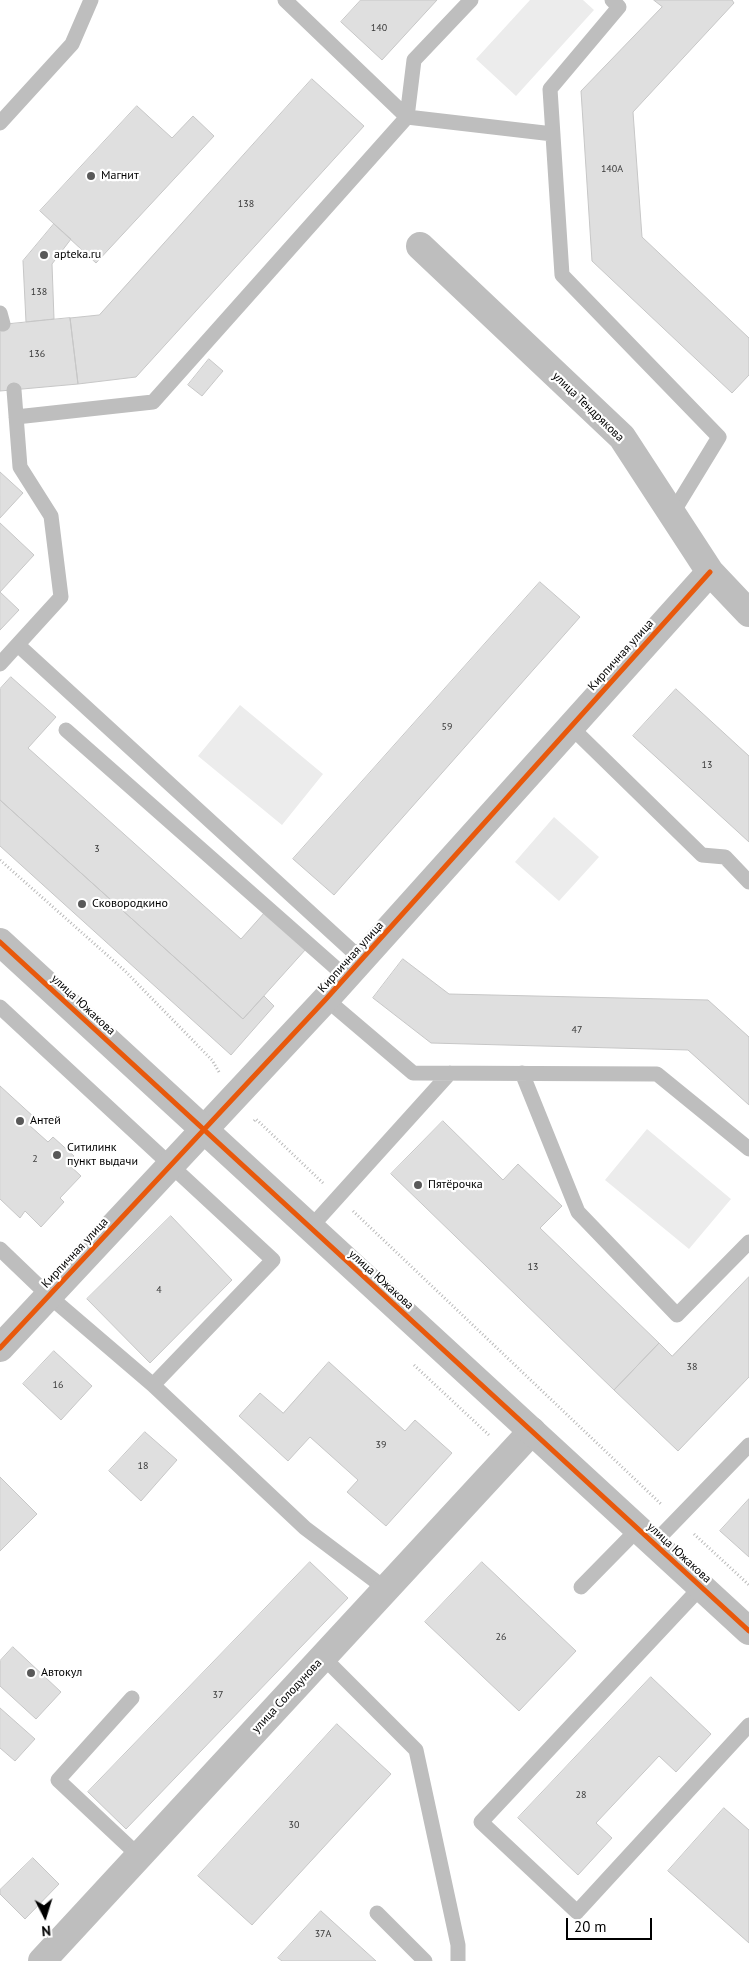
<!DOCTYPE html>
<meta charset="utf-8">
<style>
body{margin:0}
#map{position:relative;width:749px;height:1961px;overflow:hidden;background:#fff;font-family:"PT Sans",sans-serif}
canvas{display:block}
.north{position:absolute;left:20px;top:1891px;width:50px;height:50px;-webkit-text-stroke:4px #fff;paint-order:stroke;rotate:175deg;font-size:14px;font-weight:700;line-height:20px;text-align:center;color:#000}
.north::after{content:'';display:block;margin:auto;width:18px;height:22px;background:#000;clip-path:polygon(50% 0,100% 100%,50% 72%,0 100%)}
.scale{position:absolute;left:566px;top:1918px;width:86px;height:22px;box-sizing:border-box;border:2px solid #000;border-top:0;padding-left:6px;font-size:15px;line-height:18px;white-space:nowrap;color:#000;-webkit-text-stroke:4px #fff;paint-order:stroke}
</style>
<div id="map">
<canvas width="749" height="1961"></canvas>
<div class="north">N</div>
<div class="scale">20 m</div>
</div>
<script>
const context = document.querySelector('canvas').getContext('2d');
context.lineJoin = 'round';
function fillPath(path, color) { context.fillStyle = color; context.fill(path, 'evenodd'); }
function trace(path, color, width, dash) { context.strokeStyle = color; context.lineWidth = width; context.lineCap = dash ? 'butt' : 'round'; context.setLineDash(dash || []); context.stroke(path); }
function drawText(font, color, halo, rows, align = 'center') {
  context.font = font + ' "PT Sans",sans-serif'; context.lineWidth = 4.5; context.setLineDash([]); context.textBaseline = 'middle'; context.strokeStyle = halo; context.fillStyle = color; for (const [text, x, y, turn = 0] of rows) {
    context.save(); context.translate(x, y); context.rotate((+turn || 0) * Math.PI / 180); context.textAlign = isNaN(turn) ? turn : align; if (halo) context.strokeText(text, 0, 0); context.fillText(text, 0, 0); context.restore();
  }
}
const green = new Path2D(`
 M530 0H583L594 10 516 96 476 59Z
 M240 705 323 774 282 825 198 756Z
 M554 817 599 857 559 901 515 862Z
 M647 1129 731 1199 689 1249 605 1180Z`);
const building = new Path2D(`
 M361 0H437L382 60 341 22Z
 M654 0H732L734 3 633 112 642 237 749 338V375L732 393 592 261 581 91 662 7Z
 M312 79 364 126 136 377 78 384 70 318 99 315Z
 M137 106 172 138 193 116 214 136 96 263 40 211Z
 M54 224 71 239 52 264 54 319 26 322 23 261Z
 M70 318 78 384 0 391V325Z
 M209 359 223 371 202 396 188 385Z
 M0 472 23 493 0 518Z
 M0 523 34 555 0 592 19 610 0 630Z
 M540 582 580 617 334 895 293 859Z
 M11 677 56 717 28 748 241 939 265 912 306 949 243 1019 0 800V689Z
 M676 689 749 756V842L633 736Z
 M0 800 243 1019 264 996 274 1006 231 1055 0 846Z
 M403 959 449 994 708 1000 749 1037V1105L688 1050 431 1043 373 998Z
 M0 1086 35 1118 29 1125 48 1142 53 1137 74 1156 67 1163 81 1176 60 1198 64 1202 41 1227 25 1211 20 1218 0 1199Z
 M443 1121 503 1180 518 1164 562 1206 540 1228 659 1343 614 1390 391 1174Z
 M171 1216 232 1280 150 1363 87 1299Z
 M749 1277V1377L678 1451 614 1390 659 1343 672 1356Z
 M54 1351 92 1386 61 1420 23 1384Z
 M329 1362 405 1431 415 1420 452 1453 386 1526 347 1492 358 1480 310 1437 288 1461 239 1416 260 1393 283 1413Z
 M145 1432 177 1460 141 1501 109 1471Z
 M0 1477 37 1514 0 1551Z
 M749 1499V1557L720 1531Z
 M310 1562 348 1598 126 1829 88 1792Z
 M482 1562 576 1651 519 1711 425 1622Z
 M13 1647 61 1692 36 1719 0 1686V1661Z
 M651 1677 711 1734 676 1772 659 1756 596 1823 612 1838 578 1875 518 1818Z
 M0 1708 35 1739 15 1761 0 1748Z
 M337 1724 391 1774 252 1925 198 1876Z
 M724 1808 749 1830V1943L668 1871Z
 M33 1858 59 1884 25 1919 0 1894V1890Z
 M321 1911 376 1961H282L278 1958Z`);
const path = new Path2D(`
 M0 860 124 970 212 1060 219 1072
 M254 1121 256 1119 323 1183
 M353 1211 662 1505
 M414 1365 490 1436
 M694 1534 749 1585`);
const service = new Path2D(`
 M285 0 407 117 553 134
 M612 0 619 7 550 89 562 275 719 437 672 514
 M0 123 72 44 91 0
 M0 313 3 324
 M16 417 153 402 407 117 414 60 471 0
 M18 645 362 960
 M0 664 61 597 51 516 20 467 14 390
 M571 727 702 855 725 857 749 882
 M66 730 346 977
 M326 999 413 1073 657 1074 749 1149
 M0 1007 273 1260 153 1385
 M522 1073 578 1212 677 1315 749 1242
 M310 1228 450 1073
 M0 1249 49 1296 153 1385 305 1528 386 1589
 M654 1543 749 1445
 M581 1587 638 1529
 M701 1587 481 1822 577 1912 749 1725
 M323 1657 416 1750 458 1945V1961
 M132 1698 58 1780 139 1856
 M377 1913 425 1961`);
const minor = new Path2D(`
 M420 246 622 437 710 572 749 613
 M0 1348 326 999 710 572
 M42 1961 532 1431`);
const tertiary = new Path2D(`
 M0 942 749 1631`);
const cycleway = new Path2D(`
 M0 942 749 1631
 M0 1348 326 999 710 572`);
const markers = [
 [91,176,5,"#595959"],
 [44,255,5,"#595959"],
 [82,904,5,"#595959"],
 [20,1121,5,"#595959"],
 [57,1155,5,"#595959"],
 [418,1185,5,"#595959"],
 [31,1673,5,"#595959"]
];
const numberNames = [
 ["140",379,28],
 ["140А",612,169],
 ["138",246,204],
 ["138",39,292],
 ["136",37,354],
 ["59",447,727],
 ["13",707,765],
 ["3",97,849],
 ["47",577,1030],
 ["2",35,1159],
 ["13",533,1267],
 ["4",159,1290],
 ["38",692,1367],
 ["16",58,1385],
 ["39",381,1445],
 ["18",143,1466],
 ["26",501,1637],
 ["37",218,1695],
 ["28",581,1795],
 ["30",294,1825],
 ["37А",323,1934]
];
const poiNames = [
 ["Магнит",101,176],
 ["apteka.ru",54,255],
 ["Сковородкино",92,904],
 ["Антей",30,1121],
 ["Ситилинк",67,1148],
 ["пункт выдачи",67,1162],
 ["Пятёрочка",428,1185],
 ["Автокул",41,1673]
];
const streetNames = [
 ["улица Тендрякова",588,407,44],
 ["Кирпичная улица",621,655,-48],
 ["Кирпичная улица",351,957,-48],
 ["улица Южакова",83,1005,43],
 ["Кирпичная улица",75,1253,-47],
 ["улица Южакова",381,1280,42],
 ["улица Южакова",679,1553,43],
 ["улица Солодунова",287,1696,-47]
];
fillPath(green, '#ececec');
fillPath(building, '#dfdfdf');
trace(building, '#c7c7c7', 1);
trace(path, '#b9b9b9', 3, [1, 2.5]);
trace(service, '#bebebe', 15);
trace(minor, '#bebebe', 28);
trace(tertiary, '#bebebe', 28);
trace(cycleway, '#e8590c', 5);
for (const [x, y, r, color] of markers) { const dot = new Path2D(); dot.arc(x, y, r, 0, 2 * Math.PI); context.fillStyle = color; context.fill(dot); trace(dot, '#fff', 2); }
drawText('10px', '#383838', null, numberNames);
drawText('12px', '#000', '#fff', poiNames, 'left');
drawText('12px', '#000', '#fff', streetNames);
</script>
